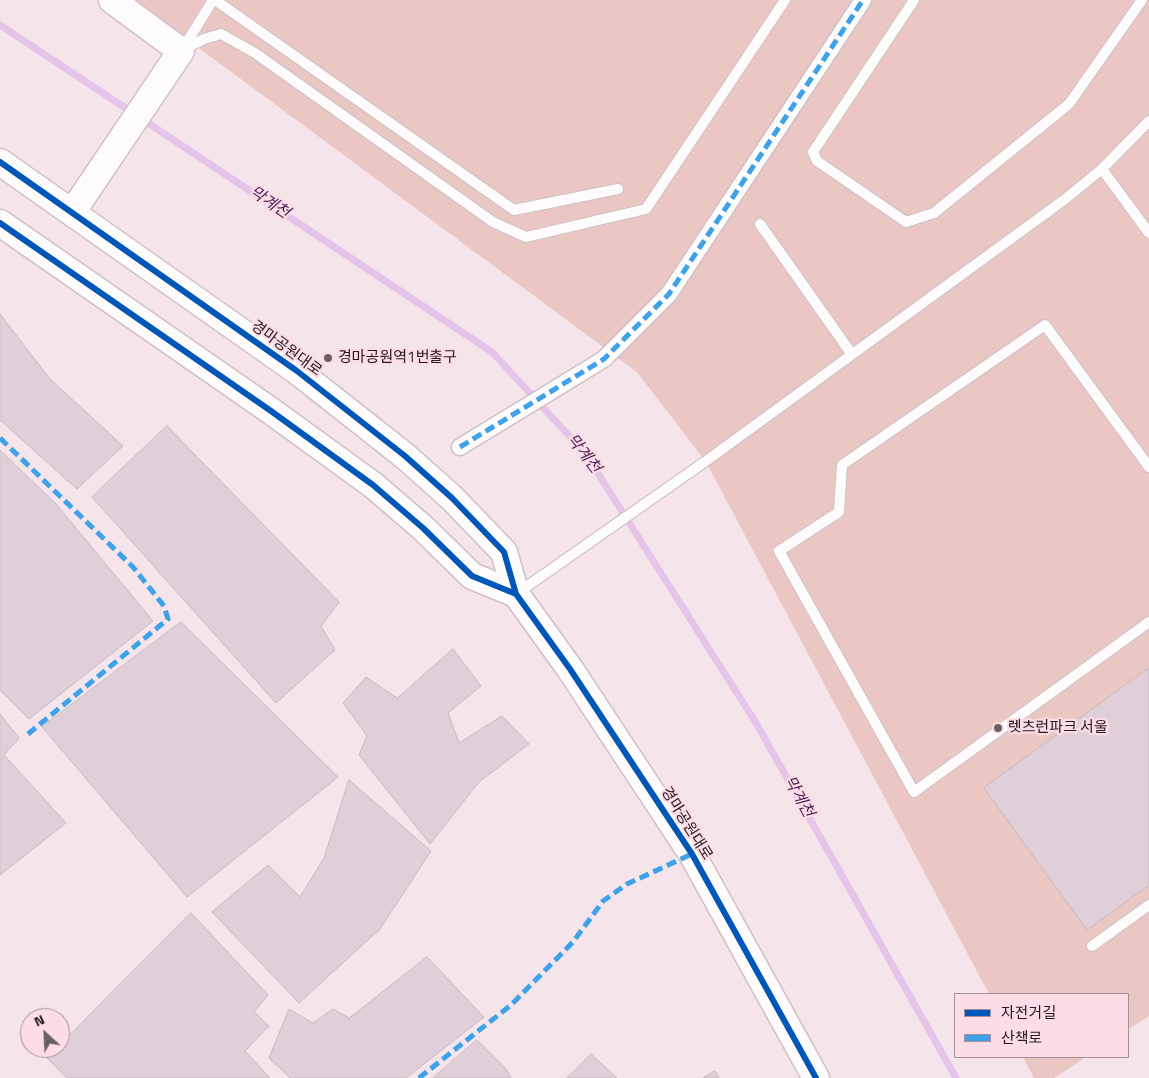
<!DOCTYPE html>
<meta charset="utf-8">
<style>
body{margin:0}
#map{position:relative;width:1149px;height:1078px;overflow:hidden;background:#f5e4e9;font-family:"Titillium Web","Noto Sans KR",sans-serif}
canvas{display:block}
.legend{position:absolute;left:954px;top:993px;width:175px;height:65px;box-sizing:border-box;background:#fcdde6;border:1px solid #a68f96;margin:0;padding:6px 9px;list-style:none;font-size:15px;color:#24191d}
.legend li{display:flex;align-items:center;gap:10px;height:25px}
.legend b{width:25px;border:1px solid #a68f96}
.north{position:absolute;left:20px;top:1008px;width:50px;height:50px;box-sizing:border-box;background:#fcdde6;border:1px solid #a68f96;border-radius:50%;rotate:335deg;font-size:14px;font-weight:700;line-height:20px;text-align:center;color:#24191d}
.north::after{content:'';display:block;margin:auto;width:18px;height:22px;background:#6d6064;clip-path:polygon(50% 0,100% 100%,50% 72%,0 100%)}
</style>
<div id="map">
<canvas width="1149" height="1078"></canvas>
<ul class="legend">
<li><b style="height:6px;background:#0057b8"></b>자전거길</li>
<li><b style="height:6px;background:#3ea2ea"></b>산책로</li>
</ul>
<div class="north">N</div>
</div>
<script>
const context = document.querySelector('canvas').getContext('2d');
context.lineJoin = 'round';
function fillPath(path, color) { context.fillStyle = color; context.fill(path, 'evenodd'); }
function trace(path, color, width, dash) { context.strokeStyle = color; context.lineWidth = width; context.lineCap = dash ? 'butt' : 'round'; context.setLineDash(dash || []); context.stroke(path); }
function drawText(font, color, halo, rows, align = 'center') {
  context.font = font + ' "Titillium Web","Noto Sans KR",sans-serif'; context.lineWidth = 4.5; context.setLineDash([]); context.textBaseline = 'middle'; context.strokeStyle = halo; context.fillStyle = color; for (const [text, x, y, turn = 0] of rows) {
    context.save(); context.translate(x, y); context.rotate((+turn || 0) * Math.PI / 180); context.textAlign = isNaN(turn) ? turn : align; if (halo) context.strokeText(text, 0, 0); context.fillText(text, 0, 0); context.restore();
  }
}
const green = new Path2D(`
 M134 0H1149V1016L1128 1030V994H989L706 462 637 372Z
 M1023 1057H1086L1054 1078H1034Z`);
const stream = new Path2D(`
 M0 25 133 113
 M142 119 492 352 585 453 756 723 956 1078`);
const building = new Path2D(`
 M0 314 50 379 123 446 77 489 0 420Z
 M167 426 339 602 321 626 335 650 276 703 92 497Z
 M0 450 56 504 153 621 29 719 0 690Z
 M181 622 338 777 187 897 42 727Z
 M453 649 481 686 448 713 459 743 502 716 529 744 479 782 430 844 359 755 367 736 343 703 366 677 397 698Z
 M1149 668V885L1087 930 984 788Z
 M0 714 19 738 4 755 66 823 0 875Z
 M349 780 431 851 380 929 299 1003 212 912 268 865 300 897 324 858Z
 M191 913 268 995 254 1012 269 1026 245 1051 270 1078H67L47 1058 60 1048V1045Z
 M427 957 484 1017 406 1078H290L269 1058 289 1009 313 1023 333 1009 349 1018Z
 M477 1040 507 1070 511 1078H433Z
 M591 1054 617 1078H567Z
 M715 1071 719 1078H703Z`);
const service = new Path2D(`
 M215 0 514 210 618 189
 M914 0 813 152 817 161 906 222 934 213 1069 104 1142 0
 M182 50 204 39 221 34 255 53 493 222 526 237 646 209 785 0
 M182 50 213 0
 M1102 169 1149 233
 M760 224 851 353
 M1149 467 1045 325 842 465 839 512 779 551 914 792 1149 622
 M516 594 706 461 1064 200 1102 169 1149 121
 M1092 946 1149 905`);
const pedestrian = new Path2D(`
 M460 447 604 359 669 294 863 0`);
const tertiary = new Path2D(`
 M0 162 297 371 405 456 452 498 504 552 516 594 472 576 423 528 373 485 271 411 0 223
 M73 211 181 51 112 0
 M516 594 570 669 692 854 816 1078`);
const quiet = new Path2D(`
 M0 438 133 567 164 606 168 619 28 734
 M460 447 604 359 669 294 863 0
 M419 1078 511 1005 573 942 603 901 627 884 692 854`);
const cycleway = new Path2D(`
 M0 162 297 371 405 456 452 498 504 552 516 594 472 576 423 528 373 485 271 411 0 223
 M516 594 570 669 692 854 816 1078`);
const markers = [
 [328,358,5,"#6d6064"],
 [998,728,5,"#6d6064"]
];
const streetNames = [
 ["경마공원대로",286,349,36],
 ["경마공원대로",686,824,58]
];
const poiNames = [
 ["경마공원역1번출구",338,358],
 ["렛츠런파크 서울",1008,728]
];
const waterNames = [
 ["막계천",269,203,34],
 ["막계천",583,454,52],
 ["막계천",798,797,61]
];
fillPath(green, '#eac7c2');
trace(stream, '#e4c4e8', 7);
fillPath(building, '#e0ced8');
trace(building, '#c6babf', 1);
trace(service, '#cec0c4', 12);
trace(pedestrian, '#cec0c4', 19);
trace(tertiary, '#cec0c4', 29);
trace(service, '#fefbfc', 10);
trace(pedestrian, '#fefbfc', 16);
trace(tertiary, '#fefbfc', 26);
trace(quiet, '#3ea2ea', 5, [10, 5]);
trace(cycleway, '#0057b8', 6);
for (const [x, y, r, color] of markers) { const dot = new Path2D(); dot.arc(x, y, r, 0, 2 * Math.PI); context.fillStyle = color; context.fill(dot); trace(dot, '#fcdde6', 2); }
drawText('15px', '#24191d', '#fcdde6', streetNames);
drawText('15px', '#24191d', '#fcdde6', poiNames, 'left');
drawText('italic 16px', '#4e205a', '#fcdde6', waterNames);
</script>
